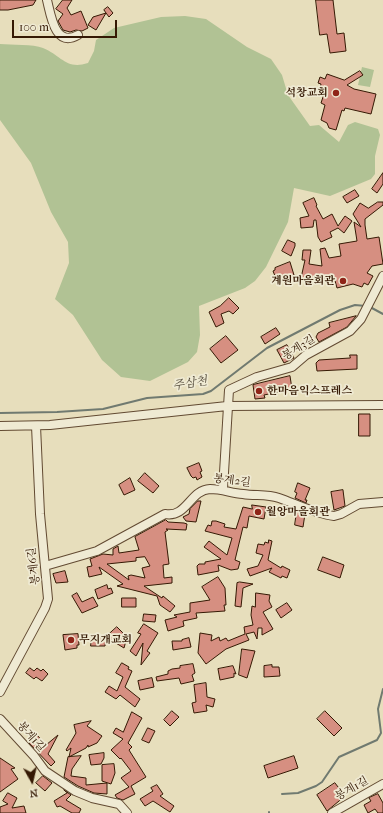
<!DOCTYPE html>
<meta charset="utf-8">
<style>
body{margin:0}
#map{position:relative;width:383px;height:813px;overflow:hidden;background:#e7debc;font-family:"IM FELL French Canon",serif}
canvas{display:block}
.north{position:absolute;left:12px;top:761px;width:40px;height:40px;-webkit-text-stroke:3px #efead3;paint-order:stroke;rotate:172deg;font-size:11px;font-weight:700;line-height:16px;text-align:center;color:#351904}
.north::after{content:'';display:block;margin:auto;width:14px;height:18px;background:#351904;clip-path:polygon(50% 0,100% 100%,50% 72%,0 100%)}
.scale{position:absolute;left:12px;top:20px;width:105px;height:18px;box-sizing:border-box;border:2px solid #351904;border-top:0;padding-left:5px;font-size:12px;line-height:14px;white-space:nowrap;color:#351904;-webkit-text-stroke:3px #efead3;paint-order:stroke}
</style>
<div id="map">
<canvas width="383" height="813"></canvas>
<div class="north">N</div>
<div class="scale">100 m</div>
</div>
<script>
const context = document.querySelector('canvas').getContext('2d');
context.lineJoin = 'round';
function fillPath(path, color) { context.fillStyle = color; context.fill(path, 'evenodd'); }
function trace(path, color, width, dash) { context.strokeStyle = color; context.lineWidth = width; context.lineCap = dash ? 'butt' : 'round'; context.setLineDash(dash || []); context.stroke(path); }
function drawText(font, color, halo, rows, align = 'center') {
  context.font = font + ' "IM FELL French Canon","Noto Serif KR",serif'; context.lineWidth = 3.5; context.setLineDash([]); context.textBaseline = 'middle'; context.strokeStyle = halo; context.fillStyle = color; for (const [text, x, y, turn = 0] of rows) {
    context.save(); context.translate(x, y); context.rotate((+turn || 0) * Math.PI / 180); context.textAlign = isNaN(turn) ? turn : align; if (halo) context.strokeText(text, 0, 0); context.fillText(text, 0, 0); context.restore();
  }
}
const green = new Path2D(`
 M185 16 206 19 247 47 271 59 282 75 288 95 310 126 319 125 339 142 348 125 355 122 378 129 380 135 375 156V174L371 179 330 196 294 188 288 222 266 267 255 281 245 288 199 306 200 335 197 352 188 362 150 381 121 377 102 360 73 315 55 299 69 263 68 242 51 212 31 163 0 120V44C12 45 33 44 43 48 62 56 66 70 88 63L94 51 96 40 114 28 161 17Z
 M362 67 374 70 370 87 358 85Z`);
const stream = new Path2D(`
 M370 307 383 314
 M0 413 57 412 103 409 147 398 203 394 211 391 267 348 340 310 355 305 366 306
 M282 794 298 793 316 786 322 782 339 757 377 740 381 733 378 709 383 689
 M269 813V812`);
const building = new Path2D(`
 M0 0H36L33 5 8 10H0Z
 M63 0H72L67 8 71 15 81 11 88 28 82 31 76 30 70 32 63 30 58 21 63 14 56 9Z
 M316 0H333L337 34 344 33 346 51 330 53 327 34 320 35Z
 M108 7 113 13 109 17 106 13 96 30 88 25 93 17 106 13 104 10Z
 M360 71 363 75 347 85 354 89 376 94 371 114 345 108 344 111 342 110 336 130 329 128 327 123 321 120 325 105 321 103 324 94 319 92 321 84 318 83 320 77 325 79 327 74 344 80Z
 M383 173V184L377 193 372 189Z
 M355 190 359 196 347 203 343 197Z
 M314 198 317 205 316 206 323 219 332 214 338 226 345 216 352 221 344 233 338 228 330 232 332 237 321 242 318 237 316 220H314L313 227 301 228 300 218 309 216 303 203Z
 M378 202H383V205L365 219V225L367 239 379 237 383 264 372 266 367 273 373 276 368 285 364 283 362 287 353 284 337 288 334 277 312 280 301 278 305 260H302L303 250H311L309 264 322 266 320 249 325 248 329 258 341 256 339 244 357 241 354 222 361 227 353 214 360 203 368 208Z
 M288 240 295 243V246L291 256 282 251Z
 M290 262 294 275 277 281 273 271 275 270V268Z
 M229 298 239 308 233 314 229 311 221 314 224 323 216 327 209 312 220 306Z
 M356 316 347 327 319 342 316 337 318 333 330 327 329 323Z
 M276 328 280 334 265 344 261 337Z
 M226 336 238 350 221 363 210 349Z
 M287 345 294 358 284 363 277 350Z
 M350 355H357V369L317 371 316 363 319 360 350 358Z
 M290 376 292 389 264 395 265 398 255 399 253 385Z
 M359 414H370V436H359Z
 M199 463 202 471 200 472 202 477 197 480 196 477 193 478 191 476 187 468Z
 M145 473 159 486 153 493 138 481Z
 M130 478 135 490 124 495 119 485Z
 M298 483 310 488 305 500H307L306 503 295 498 297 493 295 492Z
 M343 490 345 506 334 510 331 492Z
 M198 501H201L196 522 186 521 183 517 189 514 190 509Z
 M252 505 266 507 264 519 249 516 247 528 243 527 235 560 240 562 238 569 231 570 218 565 219 571 198 575 197 566 199 564H205V562L221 559 204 547 209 541 227 555 232 538 205 531 208 525 211 526 212 521H216L225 524 224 527 236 529 243 507 252 509Z
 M297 511 305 514 303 527 295 525Z
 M166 520 168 522 184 523 187 524 186 530 166 529 168 530 165 532 169 564 163 565 164 578 172 577V583L144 586 162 598 163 596 175 606 170 612 160 605 157 596 117 586 123 584 99 567 102 574 89 577 87 567 92 566 90 559 103 554 113 555V549L118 546 119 553 139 550 135 537ZM145 557 150 566 142 568 145 578 131 575 128 576 129 580 107 564 136 561V558Z
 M269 540 272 541 268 560 281 568 282 566 290 570 287 578 282 576 281 578 269 572 272 568 250 576 247 569 258 566 263 555 256 553 258 544 264 545 265 542 268 543Z
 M323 557 344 565 340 578 318 570Z
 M65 571 68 582 56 583 53 574Z
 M218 577 225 588 226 605H224L225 611 196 613 197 618 183 621 184 626 168 631 165 620 177 617 174 615 190 612V603L210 600 202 587Z
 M240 582 253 584 243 588 241 607 235 606 237 583Z
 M107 585 108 589 111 588 113 593 98 599 95 590Z
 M77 593 82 602 93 597 98 606 82 613 72 596Z
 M256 593 270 595 269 601 272 607 263 612 273 629 262 635V628H258L257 639 254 632 246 634 249 640 226 649 206 664 198 653 200 633 212 635 211 641 219 637 220 641 226 638 228 641 245 634 244 627 253 625 251 615 252 606 255 607Z
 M122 598H136V607H122Z
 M287 603 292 610 281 618 276 610Z
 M144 614 156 615 155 622 143 621Z
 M144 624 158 633 147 651 150 653 141 665 143 643 136 656 130 651 141 634 138 633Z
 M117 627 127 637 124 648 106 637Z
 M78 634 79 645H77V648L65 650 63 635Z
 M92 636 106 638 105 646H91Z
 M189 638 191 647 173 650 172 641H182V640Z
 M242 649 255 651 247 678 239 675Z
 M122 663 129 667 128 669 132 671 125 687 140 699 135 707 120 695 116 699 105 692 109 686 117 691 123 677 116 673Z
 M193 664 195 673 192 675 194 681 181 684 179 678 157 681 156 677 168 674V671L172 669 180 668V666Z
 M272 665V667H279L280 676 264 677V666Z
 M233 666 236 674 234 673V677L220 680 218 669Z
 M30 668 34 671 37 668 41 671 43 669 48 674 42 681 36 677 34 679 26 673Z
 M152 678 154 687 140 690 138 681Z
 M206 683 207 697 215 699 213 707 206 705 207 711 194 713 192 703 196 702 194 685Z
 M172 711 179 717 170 726 164 720Z
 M325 711 342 728 334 736 317 719Z
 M132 712 142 718 128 743 132 747 129 750 146 777 131 786 135 794 123 800 117 798 115 795 129 787 121 778 131 771 121 758 120 759 111 750 123 739 113 733 116 728 123 732Z
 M91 721 87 726 102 736 97 743 88 747V745L86 748 69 757 71 748 67 751 66 750 76 733 74 725Z
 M148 728 155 731 149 743 142 740Z
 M37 735 46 745 58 735 48 754 55 762 51 766 29 743Z
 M104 753V758L101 764 91 765 89 755Z
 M81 756 72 769 71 776 86 778V785L107 783V794L94 793 78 786 64 777 68 757Z
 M294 756 298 768 268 778 264 766Z
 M0 758 15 768 11 769 18 779 0 792Z
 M114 764 115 773 111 784 102 781V765Z
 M43 776 52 783 45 791 36 783Z
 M335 783 345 796 327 811 317 795Z
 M157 785 163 794 160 796 174 806 170 812 153 801 145 806 140 799 153 791 151 788Z
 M64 790 71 795 66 800 81 809 79 813H72L60 806 57 807 54 801 67 793Z
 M8 793 17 798 12 808 24 806 26 813H0V807L8 804 3 801Z
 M378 794 383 803V813H378L375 809 368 813 364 805 371 801 369 798Z`);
const minor = new Path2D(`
 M47 0C51 16 55 48 78 35
 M0 426 50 425 227 406 383 405
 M223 489 229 390 257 377 292 367 306 355 350 331 361 319 383 276
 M45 566 97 551 165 514C187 518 190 490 210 489 222 489 231 493 243 494 255 496 267 494 279 498 296 504 316 514 334 516L341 514 359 504 383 502
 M0 692 45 608 48 599 40 514 36 426
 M0 719 34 756 45 771 75 791 92 798 119 804 127 813
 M332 813 383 784`);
const markers = [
 [336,93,4,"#8f2418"],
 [343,281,4,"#8f2418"],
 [259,391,4,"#8f2418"],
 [258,512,4,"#8f2418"],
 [71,640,4,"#8f2418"]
];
const poiNames = [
 ["석창교회",328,93,"right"],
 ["계원마을회관",335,281,"right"],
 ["한마음익스프레스",267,391],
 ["월앙마을회관",266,512],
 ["무지개교회",79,640]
];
const streetNames = [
 ["봉계3길",299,348,-32],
 ["봉계2길",232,481,7],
 ["봉계6길",34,566,-97],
 ["봉계1길",31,737,48],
 ["봉계1길",352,789,-30]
];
const waterNames = [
 ["주삼천",190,384,-9]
];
fillPath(green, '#b1c294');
trace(stream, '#707a70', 2);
fillPath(building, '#d68f81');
trace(building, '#351904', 1);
trace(minor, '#624a32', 10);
trace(minor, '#efead3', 8);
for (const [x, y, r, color] of markers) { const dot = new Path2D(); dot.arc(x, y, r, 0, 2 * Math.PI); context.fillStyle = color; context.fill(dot); trace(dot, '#efead3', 1.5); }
drawText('bold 11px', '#351904', '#efead3', poiNames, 'left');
drawText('11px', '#351904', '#efead3', streetNames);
drawText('italic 12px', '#534a3a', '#efead3', waterNames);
</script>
